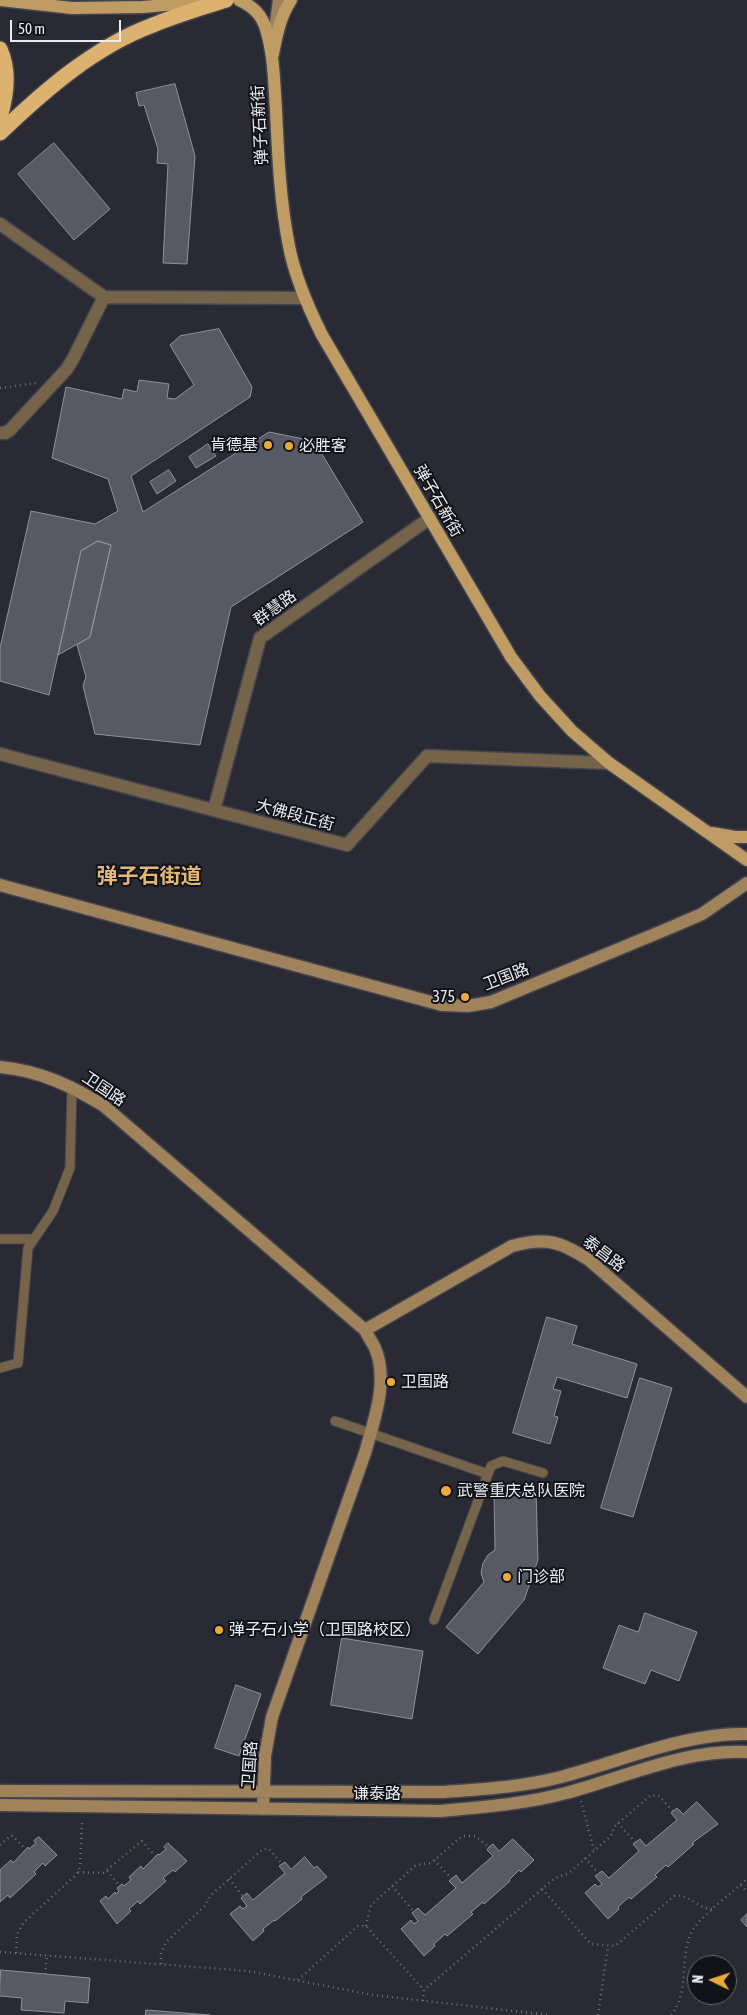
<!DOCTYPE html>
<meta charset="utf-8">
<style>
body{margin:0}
#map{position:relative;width:747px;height:2015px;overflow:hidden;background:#292a34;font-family:"Asap Condensed",sans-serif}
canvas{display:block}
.north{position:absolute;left:687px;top:1955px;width:50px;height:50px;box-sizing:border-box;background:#121318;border:1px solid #686a6f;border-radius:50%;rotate:274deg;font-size:14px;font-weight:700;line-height:20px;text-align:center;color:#eaecf2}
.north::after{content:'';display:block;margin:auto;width:18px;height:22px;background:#ebaa39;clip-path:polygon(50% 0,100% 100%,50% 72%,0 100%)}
.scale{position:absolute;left:10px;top:20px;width:111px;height:22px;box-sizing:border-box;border:2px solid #eaecf2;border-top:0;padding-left:6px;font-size:15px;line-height:18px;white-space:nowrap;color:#eaecf2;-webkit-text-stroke:4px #121318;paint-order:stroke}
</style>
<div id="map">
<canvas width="747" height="2015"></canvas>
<div class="north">N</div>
<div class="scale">50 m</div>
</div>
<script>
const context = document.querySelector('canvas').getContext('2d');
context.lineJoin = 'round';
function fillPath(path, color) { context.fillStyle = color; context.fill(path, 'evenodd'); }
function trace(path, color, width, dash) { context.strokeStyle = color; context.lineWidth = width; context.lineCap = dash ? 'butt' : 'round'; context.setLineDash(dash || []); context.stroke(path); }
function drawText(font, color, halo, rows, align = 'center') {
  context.font = font + ' "Asap Condensed","Noto Sans SC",sans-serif'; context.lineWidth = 4; context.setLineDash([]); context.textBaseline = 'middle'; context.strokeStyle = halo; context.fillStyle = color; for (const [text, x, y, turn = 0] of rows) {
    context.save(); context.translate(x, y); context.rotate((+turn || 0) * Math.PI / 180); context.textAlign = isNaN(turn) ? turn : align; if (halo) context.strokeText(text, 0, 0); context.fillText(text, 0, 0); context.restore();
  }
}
const building = new Path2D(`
 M175 84 195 156 187 264 163 263 168 164 157 163 158 149 144 105 139 106 136 93Z
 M54 143 110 209 74 240 18 174Z
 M219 329 252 387 250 397 131 476 143 512 269 432 314 441 363 522 231 607 200 745 95 734 83 686 86 677 77 645 90 637 111 545 98 541 81 551 49 695 0 681V648L31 511 95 524 118 511 108 479 52 458 66 387 122 399 124 389 137 392 139 380 169 384 167 398 175 399 194 385 170 345 180 336Z
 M208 444 216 456 196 468 189 457Z
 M169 470 176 481 157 494 150 482Z
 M98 541 111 545 90 637 58 655 81 551Z
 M547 1317 577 1326 572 1344 637 1364 627 1398 557 1377 553 1389 561 1391 554 1416 558 1417 550 1444 513 1433Z
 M640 1378 672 1388 633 1517 601 1508Z
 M536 1492 538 1560 524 1600 478 1654 446 1627 484 1582 481 1573 483 1563 488 1555 495 1550 494 1493Z
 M645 1613 697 1632 679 1681 651 1670 645 1684 603 1668 619 1625 638 1632Z
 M342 1638 423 1651 412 1719 331 1705Z
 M236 1685 261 1694 239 1756 215 1748Z
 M697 1802 718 1824 692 1843 694 1844 668 1867 666 1865 655 1875 657 1877 631 1899 629 1897 618 1907 619 1909 608 1919 585 1893 595 1884 598 1887 602 1884 595 1876 602 1871 609 1878 639 1851 633 1844 640 1839 646 1846 677 1820 671 1813 677 1808 683 1814Z
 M39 1837 57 1855 45 1866 43 1863 34 1872 36 1874 10 1898 8 1895 0 1902V1870L11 1860 13 1863 28 1847 29 1849 36 1843 34 1841Z
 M513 1839 534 1860 521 1872 519 1870 509 1880 510 1881 484 1904 483 1902 471 1912 473 1914 447 1936 445 1934 434 1944 435 1946 424 1956 401 1929 411 1920 414 1924 418 1921 412 1913 418 1908 425 1915 456 1888 449 1881 456 1875 462 1883 493 1856 487 1850 489 1847 493 1844 499 1851Z
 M168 1843 187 1861 175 1872 173 1870 163 1878 166 1881 140 1904 138 1901 129 1909 131 1911 117 1924 100 1901 106 1896 108 1899 115 1892 116 1894 119 1891 117 1888 122 1884 124 1886 131 1880 129 1877 141 1866 143 1869 158 1854 159 1855 166 1849 164 1847Z
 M305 1857 314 1868 317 1866 327 1877 301 1897 302 1899 275 1921 274 1920 263 1929 264 1931 253 1941 230 1914 240 1906 243 1909 247 1906 241 1898 247 1893 253 1900 285 1873 279 1866 285 1862 291 1869Z
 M747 1914V1927L741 1920Z
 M1 1970 90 1978 88 2003 65 2001 64 2013 21 2010 22 1998 0 1996Z
 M146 2010 210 2015H146Z`);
const path = new Path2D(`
 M0 388 36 383
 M581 1801 594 1850
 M618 1823 636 1843
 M0 1845 10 1836H13L25 1849
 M585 1858 599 1874
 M434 1860 452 1879
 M107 1871 120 1886
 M78 1872 103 1873 142 1841 155 1856
 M229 1879 243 1896
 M741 1885 747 1892
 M392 1886 414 1912
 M542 1889 591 1944 615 1946 674 1896C690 1893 698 1910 714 1909
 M366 1926 371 1905 416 1865 431 1863 462 1836H475L489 1847
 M0 1952 248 1971 373 1995 550 2015
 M16 1953 17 1934 24 1922 77 1874 80 1867 82 1820
 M161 1964V1953L166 1942 205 1906 210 1896 263 1849H269L282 1864
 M45 1974 47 1956
 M298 1980 358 1926H366L424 1990
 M423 2001 424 1990 555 1878 569 1873 611 1836 614 1827 651 1795 659 1796 673 1811
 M598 2015 608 1946
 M671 2015C690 1992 679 1959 691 1933 699 1917 733 1892 747 1879`);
const lane = new Path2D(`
 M0 1239H34
 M0 1368 18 1363 28 1248 53 1211 70 1168 72 1086
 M335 1421 488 1474
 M434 1620 491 1466 503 1461 543 1473`);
const street = new Path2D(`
 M0 224 104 297 303 298
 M0 433H5L10 430 66 370 73 359 104 297
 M0 754 347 845 427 756 609 763
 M214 810 260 638 430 518`);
const secondary = new Path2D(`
 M275 30 279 0
 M0 885 442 1005 468 1006 491 1002 672 927 702 914 747 883
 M0 1067C40 1071 70 1085 104 1106L365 1330C368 1336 372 1342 375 1348 389 1381 374 1420 365 1453L272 1717 265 1756 263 1809
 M365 1330 512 1246C545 1237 560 1241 589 1260L747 1397
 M0 1791 444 1792C483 1789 523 1787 561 1777 619 1762 687 1732 747 1734
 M0 1805 441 1811C482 1807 525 1804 566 1793 626 1777 684 1749 747 1752`);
const primary = new Path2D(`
 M0 0 72 8 143 7 209 1
 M239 0C252 6 260 13 265 26 274 53 274 82 276 110 278 155 280 201 289 246 295 278 308 307 322 335L511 657 540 696 572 731 609 763 747 860
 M273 54C277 34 280 17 291 0
 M712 833 735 837H747`);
const highway = new Path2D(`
 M0 49C10 71 7 94 0 117
 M0 133C45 90 94 47 153 25 177 15 201 8 226 0`);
const markers = [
 [268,445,5,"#ebaa39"],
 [289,446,5,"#ebaa39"],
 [465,997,5,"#ebaa39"],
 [391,1382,5,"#ebaa39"],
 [446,1491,6,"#ebaa39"],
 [507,1577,5,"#ebaa39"],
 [219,1630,5,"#ebaa39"]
];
const streetNames = [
 ["弹子石新街",260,125,-93],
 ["弹子石新街",438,501,60],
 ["群慧路",275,608,-36],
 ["大佛段正街",295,815,15],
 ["卫国路",506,977,-21],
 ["卫国路",104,1089,34],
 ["泰昌路",604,1254,37],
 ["卫国路",250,1765,-86],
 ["谦泰路",377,1794]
];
const poiNames = [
 ["肯德基",258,445,"right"],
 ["必胜客",299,446],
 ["375",455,997,"right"],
 ["卫国路",401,1382],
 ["武警重庆总队医院",457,1491],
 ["门诊部",517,1577],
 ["弹子石小学（卫国路校区）",229,1630]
];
const districtNames = [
 ["弹子石街道",149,876]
];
fillPath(building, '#575964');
trace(building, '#8f919d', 1);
trace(lane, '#44454f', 11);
trace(street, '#44454f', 15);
trace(secondary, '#44454f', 15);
trace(primary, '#44454f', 15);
trace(highway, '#44454f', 18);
trace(path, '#6f7079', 2.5, [1, 4]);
trace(lane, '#75644a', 9);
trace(street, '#75644a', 12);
trace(secondary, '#a0835a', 12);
trace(primary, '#c09c65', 12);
trace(highway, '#ddb16f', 15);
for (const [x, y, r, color] of markers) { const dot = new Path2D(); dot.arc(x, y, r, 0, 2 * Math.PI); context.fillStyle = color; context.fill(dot); trace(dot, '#121318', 2); }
drawText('16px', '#eaecf2', '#121318', streetNames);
drawText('16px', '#eaecf2', '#121318', poiNames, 'left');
drawText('bold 21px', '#e4b773', '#121318', districtNames);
</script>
